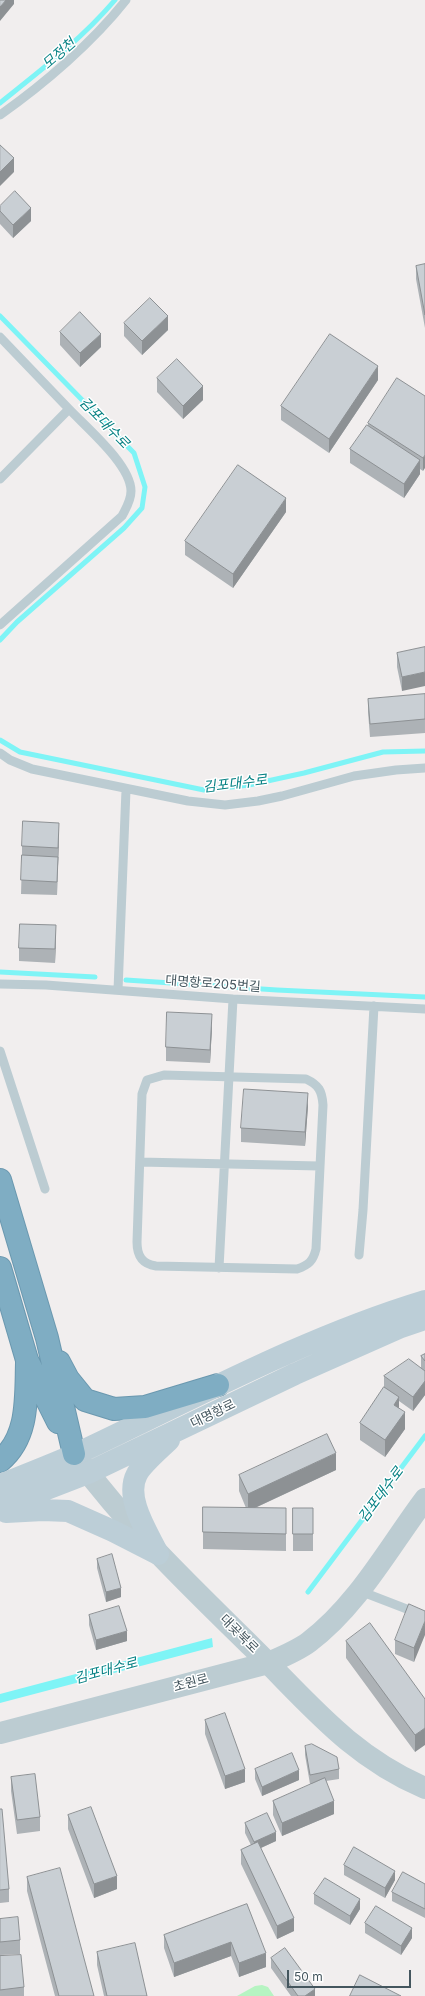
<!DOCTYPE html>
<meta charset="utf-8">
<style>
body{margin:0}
#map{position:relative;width:425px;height:1996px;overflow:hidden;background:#f1eeee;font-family:Inter,sans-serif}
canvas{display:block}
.scale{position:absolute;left:287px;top:1970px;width:124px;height:18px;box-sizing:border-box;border:2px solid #44565e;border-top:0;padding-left:5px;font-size:12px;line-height:14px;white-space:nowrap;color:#44565e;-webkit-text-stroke:3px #fff;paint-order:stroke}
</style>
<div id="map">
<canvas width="425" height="1996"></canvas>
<div class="scale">50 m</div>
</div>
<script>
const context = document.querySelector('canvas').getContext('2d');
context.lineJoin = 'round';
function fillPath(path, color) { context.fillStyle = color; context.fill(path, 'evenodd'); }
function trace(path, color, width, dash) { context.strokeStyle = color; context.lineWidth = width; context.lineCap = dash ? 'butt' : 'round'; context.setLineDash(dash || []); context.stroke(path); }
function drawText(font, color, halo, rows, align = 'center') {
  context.font = font + ' Inter,"Noto Sans KR",sans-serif'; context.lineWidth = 3; context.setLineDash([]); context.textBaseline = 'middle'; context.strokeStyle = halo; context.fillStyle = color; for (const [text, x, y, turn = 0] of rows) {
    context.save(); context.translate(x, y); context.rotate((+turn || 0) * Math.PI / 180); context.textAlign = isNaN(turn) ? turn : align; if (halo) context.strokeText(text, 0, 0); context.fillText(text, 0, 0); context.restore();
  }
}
const green = new Path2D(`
 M262 1985 268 1987 274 1996H237L255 1986Z`);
const water = new Path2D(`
 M212 1638 213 1647 0 1703V1694Z`);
const stream = new Path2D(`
 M0 103C40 71 82 39 115 0
 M0 316 134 453 145 487 142 508 124 528 17 622 0 640
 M0 740 20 752 204 790 249 785 304 773 383 752 425 751
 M0 972 95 977
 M126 980 277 990 425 997
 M308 1592 425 1436`);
const service = new Path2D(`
 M0 115C44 84 93 42 126 0
 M0 337 69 409 0 479
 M0 625 122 516C126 508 131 501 131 491 131 465 87 428 69 409
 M0 753 10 760 32 769 188 801 225 805 258 801 282 796 354 776 396 770 425 768
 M0 984 46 985 233 999 425 1009
 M118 990 126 790
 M0 1051 45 1189
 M164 1075 306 1079C319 1085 322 1091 323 1105L316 1249C313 1261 309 1265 297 1269L156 1266C142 1264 137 1256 137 1242L142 1094 147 1080Z
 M140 1162 319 1166
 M359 1255 363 1210 374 1006
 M219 1268 233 999
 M360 1591 425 1616`);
const tertiary = new Path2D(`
 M77 1458C129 1528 191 1587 252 1647 310 1704 349 1755 425 1788
 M0 1733 268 1663C282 1657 297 1651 309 1642 358 1605 389 1547 425 1499`);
const secondary = new Path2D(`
 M0 1485C25 1475 51 1465 76 1454 191 1400 303 1338 425 1301
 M0 1507 88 1473 295 1374 401 1327 425 1319
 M6 1512 43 1510 68 1511 113 1531 158 1554
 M158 1554C148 1533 124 1498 137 1474 142 1464 160 1449 169 1440`);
const motorway = new Path2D(`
 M0 1180 47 1338 74 1454
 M0 1268 27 1360 58 1422
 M59 1362 68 1379 85 1400 114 1409 145 1407 218 1385
 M0 1461C29 1437 26 1398 27 1363`);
const wall = new Path2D(`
 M0 206 31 221 13 238 0 224Z
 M425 264V328L416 279V266Z
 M124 323 168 330 142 355 124 336Z
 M60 332 101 347 80 367 60 345Z
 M157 378 203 400 183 419 157 392Z
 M378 380 329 453 281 420V406Z
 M425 396 423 471 420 469V474L404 498 350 463V449L368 426V423Z
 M286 512 233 588 185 555V541Z
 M425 647 402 691 397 667V653Z
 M425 694V733L370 737 368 712V699Z
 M59 837 57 895 21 894 22 860V846Z
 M56 938 55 963 19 961V948Z
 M212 1027 210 1063 166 1061V1047Z
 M308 1106 305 1146 241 1142V1128Z
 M425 1354V1395L413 1411 399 1401V1408L405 1429 385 1457 360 1440V1423L384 1387V1376L421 1368V1356Z
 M336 1470 255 1508H286V1551L203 1549V1532L246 1508 239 1491V1475Z
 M313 1525V1551H293V1534Z
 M97 1559 121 1597 106 1602 97 1568Z
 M425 1611 414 1662 395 1654V1640Z
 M89 1615 127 1641 96 1650 89 1625Z
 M346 1641 425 1699 415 1752 346 1658Z
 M205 1720 245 1782 225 1789 205 1734Z
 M305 1746 339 1769V1779L326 1781 334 1814 282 1836 273 1815V1801L313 1784H310L305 1755Z
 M255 1769 299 1780 262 1796 255 1779Z
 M11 1777 40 1817V1831L17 1834 11 1791Z
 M0 1809 9 1889V1902L0 1903Z
 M68 1815 117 1889 94 1898 68 1829Z
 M245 1823 276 1841 261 1848 294 1931 277 1939 241 1864V1850L251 1845 245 1833Z
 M344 1865 395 1880 385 1898 344 1875Z
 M27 1877 94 1996H55L27 1891Z
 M425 1884V1918L392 1901V1892Z
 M314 1894 360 1909 350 1925 314 1904Z
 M247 1904 266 1967 239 1977 231 1956 174 1977 164 1948V1935Z
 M0 1919 20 1940V1954L0 1955Z
 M365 1923 412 1938 401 1955 365 1933Z
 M97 1952 147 1996H104L97 1965Z
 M0 1956 24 1987V1996H0Z
 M271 1958 315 1996H291L271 1968Z`);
const shadedWall = new Path2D(`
 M6 0H14V4L0 21V7Z
 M14 158V172L0 186V172Z
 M31 208V221L13 238V225Z
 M168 316V330L142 355V341Z
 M101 334V347L80 367V353Z
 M378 366V380L329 453V439Z
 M203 386V400L183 419V406Z
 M425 455V468L423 471V458Z
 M420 460V474L404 498V484Z
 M286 498V512L233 588V574Z
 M425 672V686L402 691V677Z
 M59 823V837L57 895 58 848Z
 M56 925V938L55 963V949Z
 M212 1014V1027L210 1063V1050Z
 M308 1093V1106L305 1146V1132Z
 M425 1381V1395L413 1411V1397Z
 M399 1397V1414L394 1405Z
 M405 1412V1429L385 1457V1440Z
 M336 1453V1470L248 1511V1494Z
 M121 1588V1597L106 1602V1592Z
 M425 1621V1635L414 1662V1648Z
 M127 1631V1641L96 1650V1640Z
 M425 1728V1745L415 1752V1735Z
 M245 1769V1782L225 1789V1776Z
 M299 1770V1780L262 1796V1787Z
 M334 1801V1814L282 1836V1823Z
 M276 1832V1841L254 1851V1842Z
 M395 1871V1880L385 1898V1888Z
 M117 1876V1889L94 1898V1884Z
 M360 1899V1909L350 1925V1916Z
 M294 1918V1931L277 1939V1926Z
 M412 1928V1938L401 1955V1946Z
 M231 1942V1956L174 1977V1963Z
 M266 1953V1967L239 1977V1963Z
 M315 1989V1996H305Z`);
const building = new Path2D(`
 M0 0H6L0 7Z
 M0 145 14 158 0 172Z
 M15 191 31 208 13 225 0 211V206Z
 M425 264V315L416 266Z
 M150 298 168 316 142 341 124 323Z
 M80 312 101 334 80 353 60 332Z
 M330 334 378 366 329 439 281 406Z
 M177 359 203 386 183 406 157 378Z
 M397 378 425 396V455L423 458 368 423Z
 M367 425 420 460 404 484 350 449Z
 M238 465 286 498 233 574 185 541Z
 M425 647V672L402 677 397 653Z
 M425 694V719L370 724 368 699Z
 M23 821 59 823 58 848 22 846Z
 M22 855 58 857 57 882 21 880Z
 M20 924 56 925 55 949 19 948Z
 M167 1012 212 1014 210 1050 166 1047Z
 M244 1089 308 1093 305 1132 241 1128Z
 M425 1354V1361L421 1356Z
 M409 1359 425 1371V1381L413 1397 384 1376Z
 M384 1387 399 1397 394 1405 405 1412 385 1440 360 1423Z
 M327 1434 336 1453 248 1494 239 1475Z
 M203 1507 286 1508V1534L203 1532Z
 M293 1508H313V1534H293Z
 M112 1554 121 1588 106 1592 97 1559Z
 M409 1604 425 1611V1621L414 1648 395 1640Z
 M119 1606 127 1631 96 1640 89 1615Z
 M370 1623 425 1699V1728L415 1735 346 1641Z
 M225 1713 245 1769 225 1776 205 1720Z
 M312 1744 337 1757 339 1769 310 1775 305 1746Z
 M292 1753 299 1770 262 1787 255 1769Z
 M35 1774 40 1817 17 1820 11 1777Z
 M325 1778 334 1801 282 1823 273 1801Z
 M91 1807 117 1876 94 1884 68 1815Z
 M0 1809H2L9 1889 0 1890Z
 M267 1813 276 1832 254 1842 245 1823Z
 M258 1842 294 1918 277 1926 241 1850Z
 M354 1847 395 1871 385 1888 344 1865Z
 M60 1868 94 1996H59L27 1877Z
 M403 1872 425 1884V1909L392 1892Z
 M325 1878 360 1899 350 1916 314 1894Z
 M247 1904 266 1953 239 1963 231 1942 174 1963 164 1935Z
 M376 1906 412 1928 401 1946 365 1923Z
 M18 1917 20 1940 0 1942V1919Z
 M135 1943 147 1996H107L97 1952Z
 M285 1948 315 1989 305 1996H298L271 1958Z
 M21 1955 24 1987 0 1990V1956Z
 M360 1975 401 1996H350Z`);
const streetNames = [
 ["대명항로205번길",213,984,4],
 ["대명항로",213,1414,-26],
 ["대곶북로",239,1634,45],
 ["초원로",191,1683,-15]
];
const waterNames = [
 ["모정천",59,54,-41],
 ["김포대수로",104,423,46],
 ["김포대수로",235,784,-7],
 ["김포대수로",381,1495,-53],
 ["김포대수로",106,1671,-15]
];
fillPath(green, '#b6f4c2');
fillPath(water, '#7ef4f6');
trace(stream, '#7ef4f6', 5);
trace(motorway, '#6b98af', 24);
trace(service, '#bcccd2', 9);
trace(tertiary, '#bcccd2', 22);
trace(secondary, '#bcced7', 22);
trace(motorway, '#7fadc3', 22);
fillPath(wall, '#adb2b6');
fillPath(shadedWall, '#8d9194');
fillPath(building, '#c9cfd4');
trace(building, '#8d9194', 1);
drawText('13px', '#44565e', '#fff', streetNames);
drawText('italic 14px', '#058183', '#fff', waterNames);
</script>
